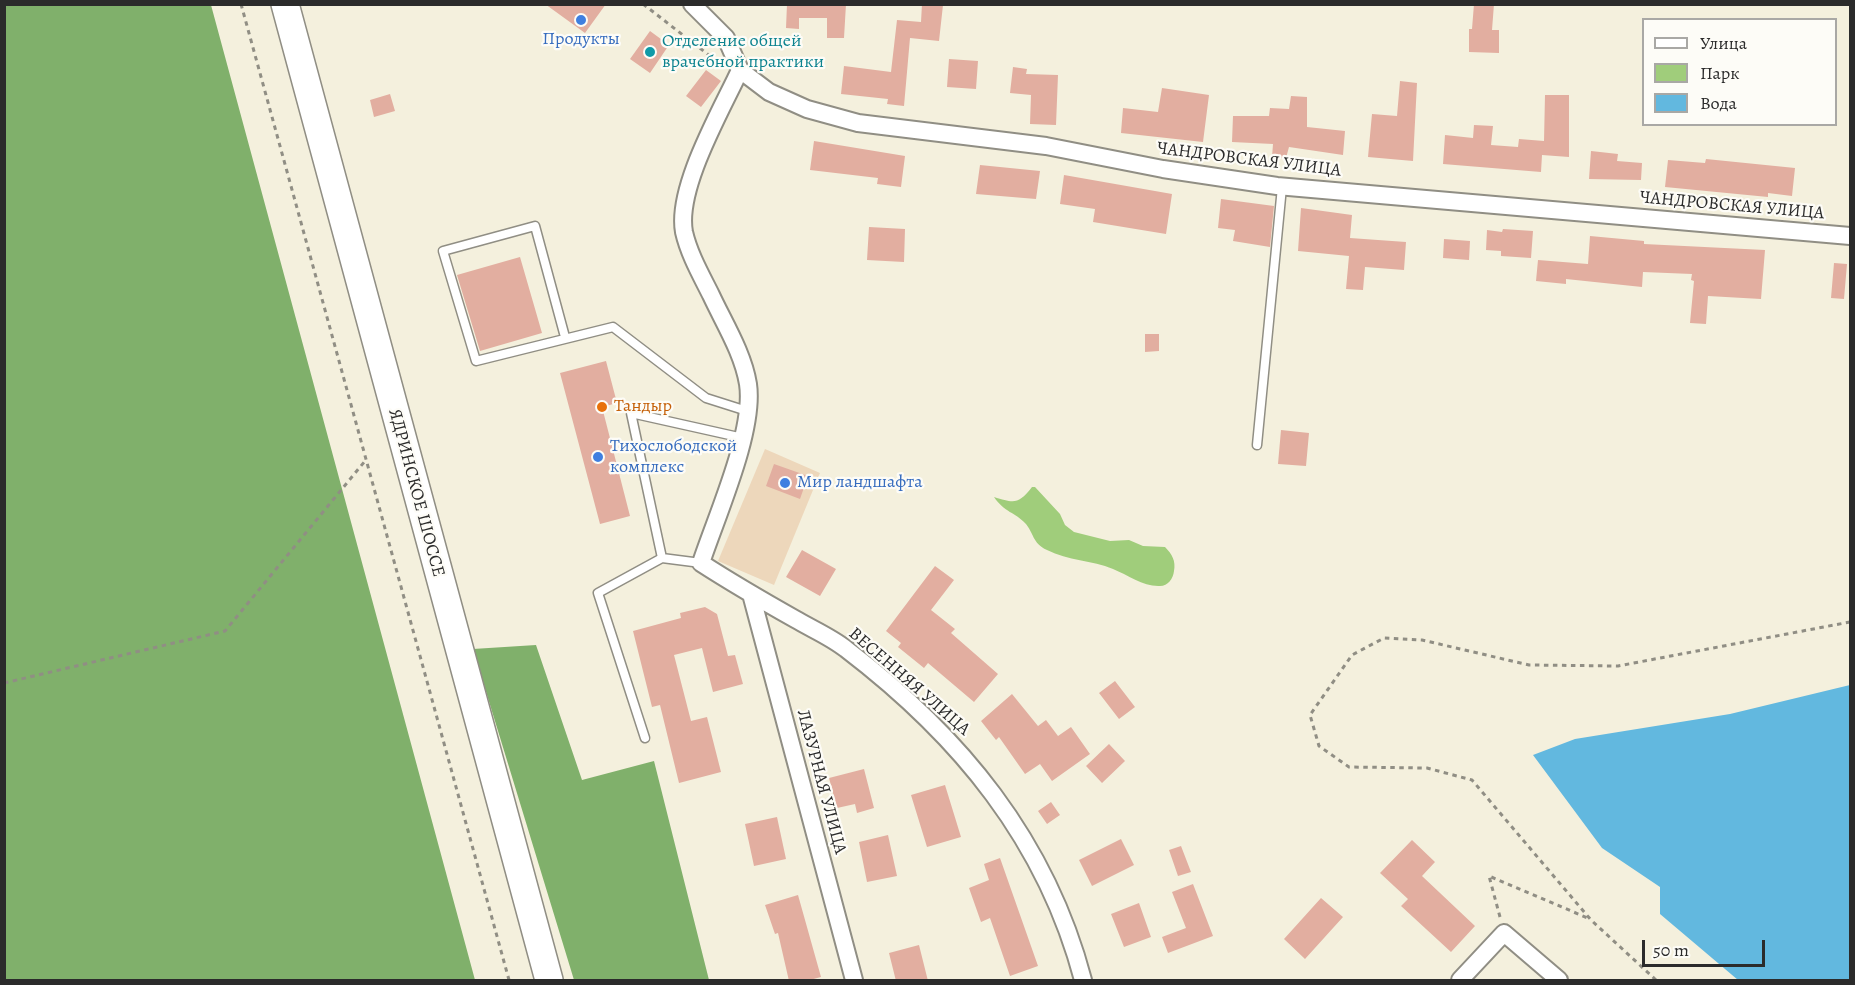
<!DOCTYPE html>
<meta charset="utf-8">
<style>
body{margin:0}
#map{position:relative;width:1855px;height:985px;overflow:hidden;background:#f4f0dd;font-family:Alegreya,serif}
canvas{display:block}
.frame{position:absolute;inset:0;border:6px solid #2b2b2b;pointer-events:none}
.legend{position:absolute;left:1642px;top:18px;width:195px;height:108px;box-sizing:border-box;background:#fdfcf7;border:2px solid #a9a8a5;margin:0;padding:8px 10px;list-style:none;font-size:18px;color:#2b2b2b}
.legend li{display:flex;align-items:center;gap:12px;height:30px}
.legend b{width:30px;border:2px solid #a9a8a5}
.scale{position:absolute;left:1642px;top:940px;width:123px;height:27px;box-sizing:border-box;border:3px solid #2b2b2b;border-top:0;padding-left:8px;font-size:18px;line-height:21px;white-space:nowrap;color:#2b2b2b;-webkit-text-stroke:4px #fdfcf7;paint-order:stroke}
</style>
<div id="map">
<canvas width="1855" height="985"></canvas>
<div class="frame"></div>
<ul class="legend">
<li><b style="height:8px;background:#fff"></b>Улица</li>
<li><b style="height:16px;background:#a0cd7b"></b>Парк</li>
<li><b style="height:16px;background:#62b8df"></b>Вода</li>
</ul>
<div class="scale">50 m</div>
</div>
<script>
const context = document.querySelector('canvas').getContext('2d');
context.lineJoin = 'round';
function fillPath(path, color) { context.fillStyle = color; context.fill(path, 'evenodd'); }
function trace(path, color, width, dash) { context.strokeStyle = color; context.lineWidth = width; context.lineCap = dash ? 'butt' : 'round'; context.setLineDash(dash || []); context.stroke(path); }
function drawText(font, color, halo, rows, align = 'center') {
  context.font = font + ' Alegreya,serif'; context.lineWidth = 4.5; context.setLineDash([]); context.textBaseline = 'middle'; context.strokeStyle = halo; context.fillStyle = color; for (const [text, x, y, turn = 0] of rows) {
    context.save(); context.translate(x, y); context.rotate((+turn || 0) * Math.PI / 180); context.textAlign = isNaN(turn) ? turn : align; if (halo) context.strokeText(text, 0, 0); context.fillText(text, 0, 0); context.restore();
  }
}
const built = new Path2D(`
 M765 449 820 473 774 585 718 561Z`);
const green = new Path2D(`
 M1032 487H1035L1060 514 1065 525 1074 532 1110 541 1129 540 1143 546 1165 547C1172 554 1176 561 1174 571 1173 579 1168 586 1160 586 1144 587 1128 575 1113 569 1092 560 1068 561 1047 550 1032 543 1034 533 1025 523 1016 513 1004 512 994 497 1014 503 1018 505 1032 487Z`);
const forest = new Path2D(`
 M5 4 211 5 475 980H5Z
 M536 645 582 780 654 761 709 980H574L473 649Z`);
const water = new Path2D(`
 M1850 685V980H1738L1660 914V887L1602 848 1533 755 1575 739 1730 714Z`);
const building = new Path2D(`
 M545 4H606L585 33Z
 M787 4H846L844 38H827V18H799V29L786 28Z
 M922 4 943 5 939 41 910 38 904 106 887 104 888 99 841 94 844 66 891 72 897 20 921 22Z
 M1474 4H1494L1492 30H1499V53L1469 52V29H1472Z
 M650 31 669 45 650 73 630 59Z
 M949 59 978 61 976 89 947 87Z
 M1013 67 1027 69 1026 74 1058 75 1056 125 1030 124 1031 95 1010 93Z
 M706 70 721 81 701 107 686 96Z
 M1400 81 1417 83 1413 161 1368 157 1372 114 1397 116Z
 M1162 88 1209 95 1203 142 1121 133 1123 108 1158 112Z
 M390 94 395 111 374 117 370 100Z
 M1545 95H1569V157L1542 155 1541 172 1443 164 1445 135 1473 138 1474 125 1493 126 1491 145 1518 147 1519 139 1544 141Z
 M1291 96 1307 97V127L1345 131 1343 155 1289 147 1286 158 1272 157 1273 144 1232 142 1233 116H1269L1270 108 1289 109Z
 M814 141 905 156 901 187 877 184 878 178 810 170Z
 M1591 151 1618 154 1617 161 1642 163 1641 180 1589 179Z
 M1706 159 1795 168 1792 196 1768 193V197L1665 187 1668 160 1705 163Z
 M980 165 1040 171 1036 199 976 194Z
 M1064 175 1172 194 1166 234 1093 222 1095 209 1060 204Z
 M1221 199 1274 206 1270 247 1233 241 1235 230 1218 228Z
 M1301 208 1352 215 1350 238 1406 242 1404 270 1365 267 1363 290 1346 289 1349 256 1298 251Z
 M869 227 905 229 904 262 867 260Z
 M1503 229 1533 231 1531 258 1501 256V251L1486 250 1487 230 1502 232Z
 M1590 236 1644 241V244L1765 250 1761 299 1708 296 1706 324 1690 323 1694 281 1691 280 1692 274 1643 272 1642 287 1566 279V284L1536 281 1538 260 1588 264Z
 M1444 239 1470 241 1469 260 1443 258Z
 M520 257 542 333 480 351 457 275Z
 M1834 263 1847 264 1844 299 1831 298Z
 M1145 334H1159V351L1145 352Z
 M606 361 617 403 602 407 630 516 600 524 560 373Z
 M1281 430 1309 433 1306 466 1278 464Z
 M774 464 808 476 800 499 766 486Z
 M802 550 836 569 820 596 786 577Z
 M935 566 954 580 931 610 955 629 951 633 998 674 974 702 928 663 924 668 898 647 901 643 886 631Z
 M705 607 717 614 728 656 735 655 743 684 713 692 702 648 674 655 691 721 707 717 721 772 679 783 660 705 652 707 633 631 681 618 680 613Z
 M1115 681 1135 707 1119 719 1099 693Z
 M1012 694 1038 726 1046 720 1058 736 1071 727 1090 754 1052 781 1040 764 1025 774 999 737 996 740 981 721Z
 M1109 744 1125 761 1102 783 1086 766Z
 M864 769 874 808 857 813 855 804 837 808 829 778Z
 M945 785 961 837 927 847 911 795Z
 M1051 802 1060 815 1047 824 1038 811Z
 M777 817 786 859 754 866 745 824Z
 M888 835 897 876 867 882 859 842Z
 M1121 839 1134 865 1092 886 1079 860Z
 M1412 840 1435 862 1422 876 1475 926 1451 952 1401 906 1408 899 1380 873Z
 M1181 846 1191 872 1178 876 1169 850Z
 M1000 858 1038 966 1010 976 990 918 981 922 969 888 989 880 984 864Z
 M1193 884 1213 936 1168 953 1162 937 1186 928 1172 892Z
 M798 895 821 977 806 981H789L778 933 775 934 765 905Z
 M1321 898 1343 917 1305 959 1284 939Z
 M1139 903 1151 937 1124 947 1111 914Z
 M919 945 928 981H896L889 953Z`);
const path = new Path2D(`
 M241 4 509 980
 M643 4 719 63
 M4 683 225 631 365 461
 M1500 917 1489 876 1590 919
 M1656 980 1591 920 1472 780 1427 768 1349 767 1319 746 1310 715 1352 655 1384 638 1422 640 1529 665 1618 666 1850 622`);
const service = new Path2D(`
 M565 337 535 226 443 251 476 361 613 327 706 398 747 411
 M1257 445 1282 187
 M701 563 662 558 631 413 743 438
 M645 738 598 593 662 558`);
const minor = new Path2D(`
 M692 4 726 38 740 70 769 92 807 109 858 123 1046 146 1163 169 1277 186 1850 236
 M740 70C721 111 676 188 684 232 689 254 701 275 711 295 724 323 743 353 748 384 755 431 716 517 701 563 732 583 763 601 795 619 812 629 831 637 846 649 960 736 1046 840 1083 980
 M751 594 854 980
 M1460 980 1504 933 1559 980`);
const primary = new Path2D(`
 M285 4 549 980`);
const markers = [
 [581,20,6,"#3f7fe0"],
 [650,52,6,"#0f9aa8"],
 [602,407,6,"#e8710a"],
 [598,457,6,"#3f7fe0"],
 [785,483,6,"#3f7fe0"]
];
const shopNames = [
 ["Продукты",581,40,"center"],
 ["Тихослободской",610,447],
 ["комплекс",610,468],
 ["Мир ландшафта",797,483]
];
const cultureNames = [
 ["Отделение общей",662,42],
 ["врачебной практики",662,63]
];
const streetNames = [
 ["ЧАНДРОВСКАЯ УЛИЦА",1249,160,7],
 ["ЧАНДРОВСКАЯ УЛИЦА",1732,206,5],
 ["ЯДРИНСКОЕ ШОССЕ",416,493,75],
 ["ВЕСЕННЯЯ УЛИЦА",909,682,41],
 ["ЛАЗУРНАЯ УЛИЦА",821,782,75]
];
const foodNames = [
 ["Тандыр",614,407]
];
fillPath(built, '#edd7bb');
fillPath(green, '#a0cd7b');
fillPath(forest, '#80b06b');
fillPath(water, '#62b8df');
fillPath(building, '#e2aea0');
trace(service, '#908e84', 11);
trace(minor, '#908e84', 20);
trace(primary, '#908e84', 30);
trace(path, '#908e84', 3, [4.5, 4.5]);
trace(service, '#fff', 8);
trace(minor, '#fff', 16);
trace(primary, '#fff', 27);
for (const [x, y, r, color] of markers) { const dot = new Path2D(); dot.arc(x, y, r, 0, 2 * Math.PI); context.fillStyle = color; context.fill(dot); trace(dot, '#fdfcf7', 2); }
drawText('18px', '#366cbe', '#fdfcf7', shopNames, 'left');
drawText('18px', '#0d838f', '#fdfcf7', cultureNames, 'left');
drawText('18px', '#2b2b2b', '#fdfcf7', streetNames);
drawText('18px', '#c56008', '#fdfcf7', foodNames, 'left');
</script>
